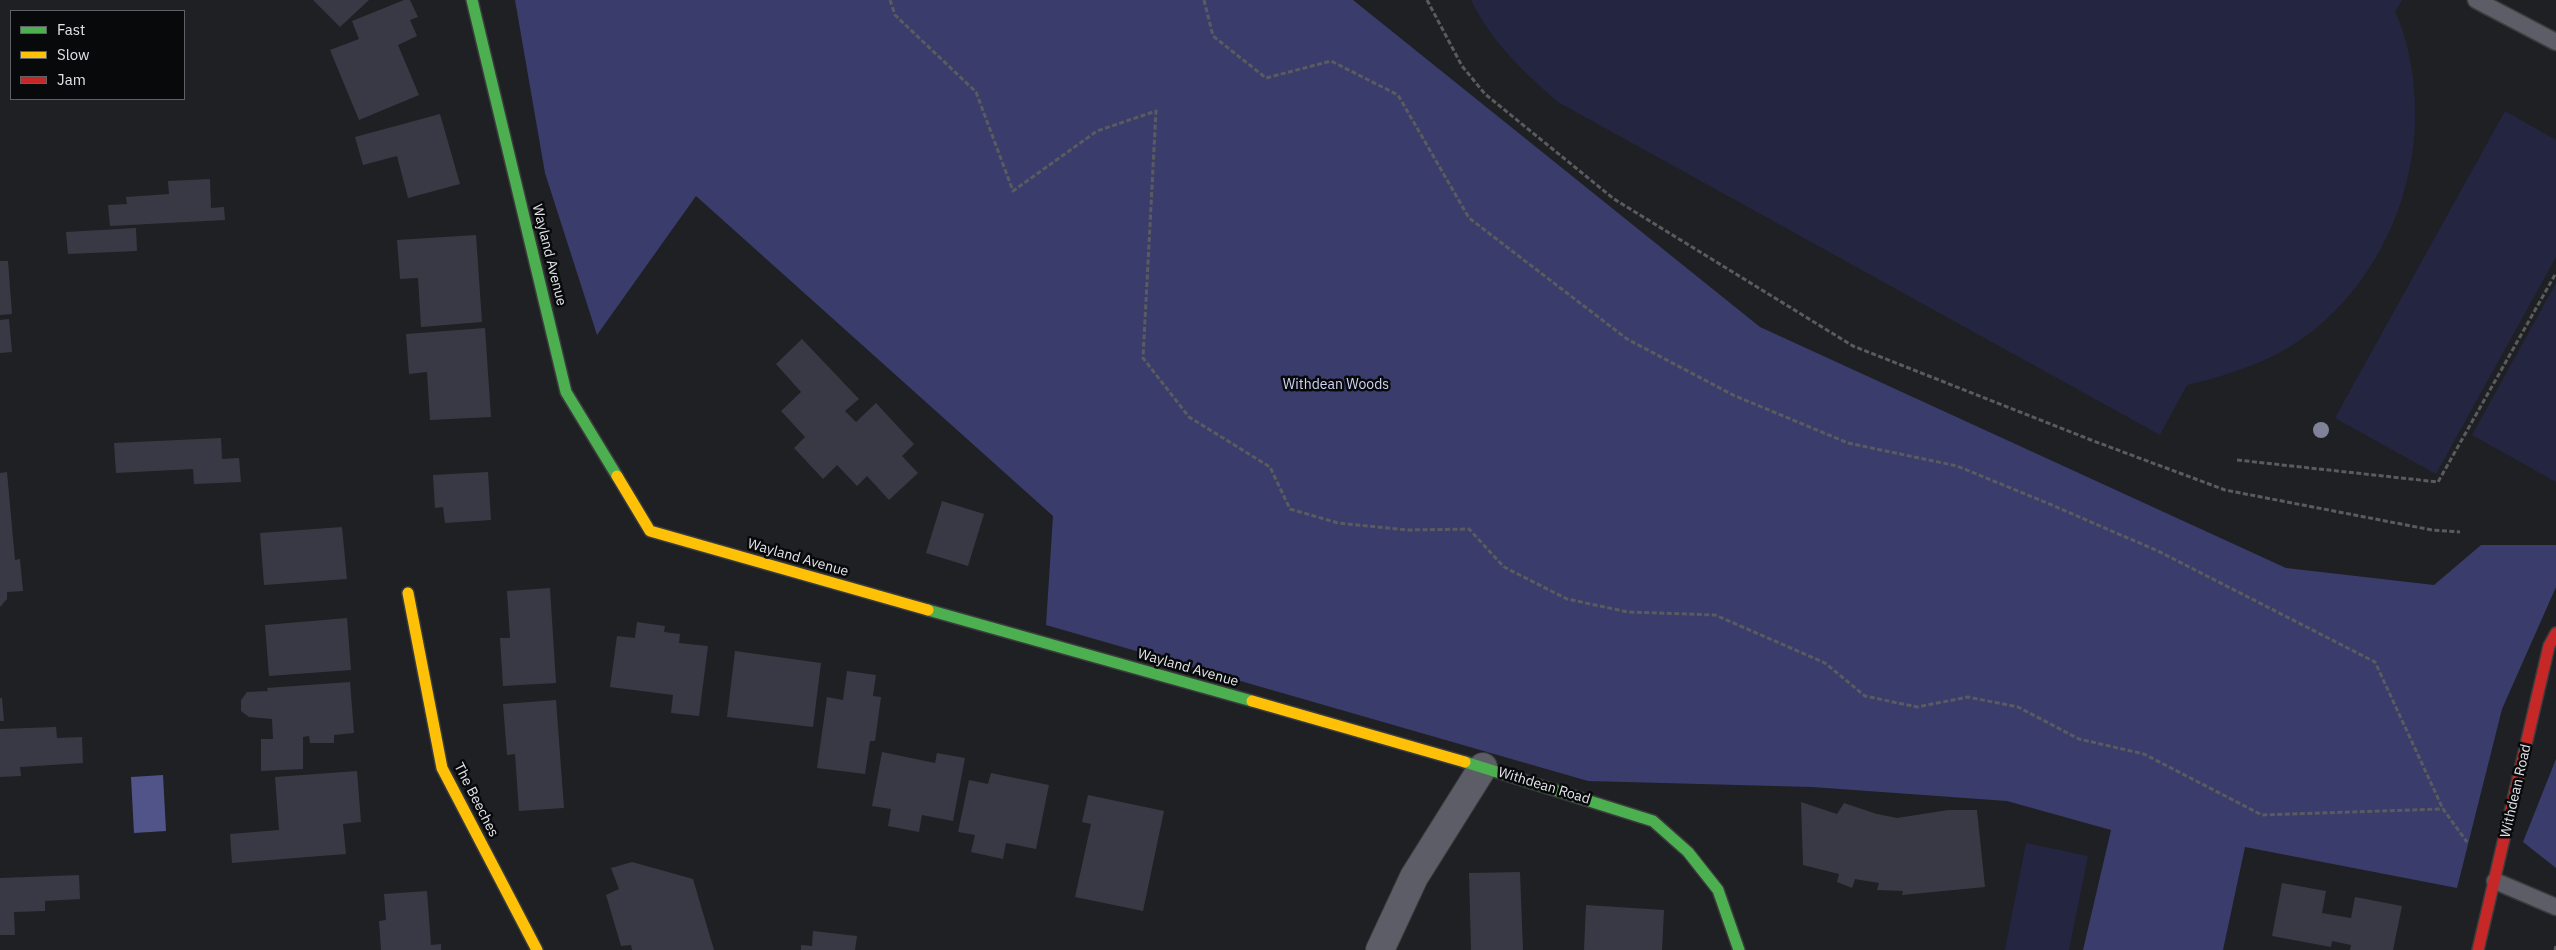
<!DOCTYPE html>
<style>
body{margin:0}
#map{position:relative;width:2556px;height:950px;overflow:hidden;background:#1f2023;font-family:"IBM Plex Sans",sans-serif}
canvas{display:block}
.legend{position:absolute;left:10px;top:10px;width:175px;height:90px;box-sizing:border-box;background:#08090b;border:1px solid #606164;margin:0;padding:6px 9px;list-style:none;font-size:15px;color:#e4e5e9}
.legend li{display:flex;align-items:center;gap:10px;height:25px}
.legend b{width:25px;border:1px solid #606164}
</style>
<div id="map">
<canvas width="2556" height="950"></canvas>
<ul class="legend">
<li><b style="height:6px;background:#4caf50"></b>Fast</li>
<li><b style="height:6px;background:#ffc107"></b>Slow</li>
<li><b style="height:6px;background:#c62828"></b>Jam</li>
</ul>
</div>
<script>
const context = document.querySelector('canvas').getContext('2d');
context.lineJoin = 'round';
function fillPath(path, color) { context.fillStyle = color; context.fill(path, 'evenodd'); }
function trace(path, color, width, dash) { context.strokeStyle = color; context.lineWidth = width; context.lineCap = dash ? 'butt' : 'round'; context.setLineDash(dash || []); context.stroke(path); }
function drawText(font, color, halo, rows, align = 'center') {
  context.font = font + ' "IBM Plex Sans",sans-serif'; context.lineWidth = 5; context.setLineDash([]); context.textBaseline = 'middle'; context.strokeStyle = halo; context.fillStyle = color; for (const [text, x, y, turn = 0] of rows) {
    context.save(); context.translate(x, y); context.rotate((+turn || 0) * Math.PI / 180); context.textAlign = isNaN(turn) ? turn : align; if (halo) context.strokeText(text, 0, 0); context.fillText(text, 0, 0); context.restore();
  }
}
const green = new Path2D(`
 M1471 0H2402L2395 12C2410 42 2416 87 2415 120 2413 214 2361 312 2273 356 2246 369 2217 378 2187 385L2160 435 1558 102C1524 73 1491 41 1471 0Z
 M2505 111 2556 140V257L2436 474 2335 418Z
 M2556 283V482L2472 435Z
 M2026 843 2088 856 2069 950H2005Z`);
const forest = new Path2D(`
 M515 0H1353L1760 327 2286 568 2434 585 2481 545H2556V587L2502 709 2457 888 2245 847 2223 950H2083L2111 830 2007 801 1812 787 1588 781 1046 625 1053 516 696 196 597 335 545 173Z
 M2556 759V868L2523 842Z`);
const water = new Path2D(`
 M163 775 166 831 134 833 131 777Z`);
const building = new Path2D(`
 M313 0H369L340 27Z
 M404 0H410L418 17 410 20 417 36 398 45 419 95 359 120 330 50 359 39 352 21Z
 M440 114 460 184 408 198 397 156 363 165 355 137Z
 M210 179 211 208 224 207 225 220 110 226 108 205 127 204 126 197 169 194 168 181Z
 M136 228 137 251 68 254 66 232Z
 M476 235 482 322 421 327 418 278 400 279 397 240Z
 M0 261H8L12 314 0 315Z
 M9 319 12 352 0 353V320Z
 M485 328 491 417 430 420 427 372 409 374 406 334Z
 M802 339 859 399 845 411 856 422 876 403 914 444 902 456 918 473 889 500 867 476 857 486 837 465 823 479 794 448 805 437 781 411 801 392 776 364Z
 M221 438 222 459 239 458 241 482 194 484 193 469 116 473 114 443Z
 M7 472 15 560 20 559 23 591 7 592V599L0 607V473Z
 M488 472 491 520 445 523 443 507 435 508 433 475Z
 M942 501 984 514 968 566 926 553Z
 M342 527 347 579 264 585 260 533Z
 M550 588 556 683 503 686 500 638H510L507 591Z
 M347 618 351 670 269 676 265 625Z
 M637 622 665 626 664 632 680 634 679 643 708 646 699 716 671 713 673 695 610 687 617 636 635 638Z
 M735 651 821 663 813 727 727 717Z
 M847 671 876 675 873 696 881 697 875 741H870L865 774 817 768 827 697 843 700Z
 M350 682 354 733 334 735V743H310L309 736 303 737V769L261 771V739H273L272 719 249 717 241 711V700L247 692 268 691 267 688Z
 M0 698H2L4 721H0Z
 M556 700 564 808 519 811 515 754 507 755 503 704Z
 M56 727 57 738 82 737 83 763 20 767 21 776 0 777V729Z
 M882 752 935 763 937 753 965 758 953 821 922 815 919 832 888 826 891 809 872 806Z
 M357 771 361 822 343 824 346 854 232 863 230 834 279 830 275 777Z
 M991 773 1049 785 1036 849 1006 843 1003 859 971 852 975 835 958 832 969 780 988 784Z
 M1088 795 1164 811 1143 911 1075 897 1091 824 1082 822Z
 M1801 802 1837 814 1844 803 1877 814 1897 818 1948 810H1977L1985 887 1902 895 1903 891 1877 890 1879 883 1855 879 1852 888 1837 882 1839 874 1803 865Z
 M632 862 693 879 714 950H632L631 945 621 946 606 895 619 889 611 868Z
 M1520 872 1523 950H1471L1469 873Z
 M79 875 80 899 45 901V911L14 912 15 935H0V878Z
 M2282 883 2326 891 2322 913 2351 918 2355 897 2402 906 2393 950H2350L2351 945 2332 941 2331 947 2272 936Z
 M427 891 431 945 441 944V950H381L379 921 386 920 384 894Z
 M1586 905 1664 910 1662 950H1584Z
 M813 931 857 936 855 950H801V945L812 946Z`);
const path = new Path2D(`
 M890 0 895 15 976 92 1013 191 1097 131 1156 111 1143 358 1189 417 1270 467 1290 509 1338 523 1407 530 1469 529 1504 567 1567 599 1628 612 1715 615 1825 663 1865 696 1917 707 1968 697 2018 707 2079 739 2144 754 2262 815 2443 809 2467 842
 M1204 0 1213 36 1266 78 1331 61 1398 95 1469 218 1627 339 1733 395 1848 443 1957 466 2052 505 2160 552 2375 662 2443 809
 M1427 0 1462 66 1485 94 1614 199 1853 346 2091 440 2225 490 2432 530 2460 532
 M2237 460 2438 482 2556 273
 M2555 950 2556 946`);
const lane = new Path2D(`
 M2476 0 2556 42
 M2495 881 2556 907`);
const street = new Path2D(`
 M1380 950 1414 877 1483 767`);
const fast = new Path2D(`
 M472 0 566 392 617 476
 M928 610 1252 701
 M1465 762 1653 821 1688 852 1718 890 1739 950`);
const slow = new Path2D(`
 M617 476 650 531 928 610
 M408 593 442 768 537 950
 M1252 701 1465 762`);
const jam = new Path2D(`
 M2478 950 2549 646 2556 633`);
const trees = [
 [2321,430]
];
const streetNames = [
 ["Wayland Avenue",549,255,76],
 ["Wayland Avenue",798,558,16],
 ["Wayland Avenue",1188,668,16],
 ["Withdean Road",1544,786,17],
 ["Withdean Road",2516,791,-77],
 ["The Beeches",476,800,63]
];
const parkNames = [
 ["Withdean Woods",1336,385]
];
fillPath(green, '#242541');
fillPath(forest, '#3a3c6c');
fillPath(water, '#515488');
fillPath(building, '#393945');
trace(lane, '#3b3c3e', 19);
trace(street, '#3b3c3e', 30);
trace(fast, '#3b3c3e', 14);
trace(slow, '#3b3c3e', 14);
trace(jam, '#3b3c3e', 14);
trace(path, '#5a5b5f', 3, [5, 2.5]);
trace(lane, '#5c5d66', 16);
trace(street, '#5c5d66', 28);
trace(fast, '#4caf50', 11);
trace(slow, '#ffc107', 11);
trace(jam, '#c62828', 11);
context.fillStyle = '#808398';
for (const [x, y] of trees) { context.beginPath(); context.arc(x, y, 8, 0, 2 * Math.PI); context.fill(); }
drawText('14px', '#e4e5e9', '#08090b', streetNames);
drawText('14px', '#d0d4f7', '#08090b', parkNames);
</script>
